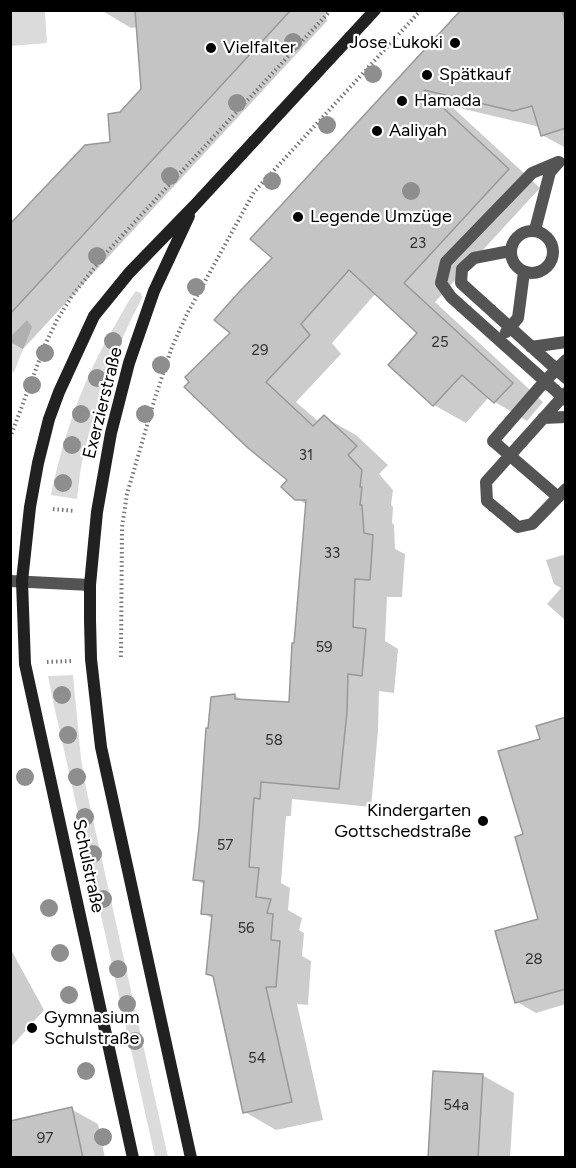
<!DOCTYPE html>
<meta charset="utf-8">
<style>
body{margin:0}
#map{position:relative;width:576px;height:1168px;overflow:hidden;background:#fff;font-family:Figtree,sans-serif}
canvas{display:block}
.frame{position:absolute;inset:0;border:12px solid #000;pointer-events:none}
</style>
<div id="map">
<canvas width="576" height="1168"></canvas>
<div class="frame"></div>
</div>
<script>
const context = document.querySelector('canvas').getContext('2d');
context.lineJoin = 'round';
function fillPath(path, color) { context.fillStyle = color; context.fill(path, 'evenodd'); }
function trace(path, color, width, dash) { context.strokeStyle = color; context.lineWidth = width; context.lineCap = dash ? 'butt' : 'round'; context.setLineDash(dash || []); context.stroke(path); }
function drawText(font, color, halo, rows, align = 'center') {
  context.font = font + ' Figtree,sans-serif'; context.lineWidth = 4.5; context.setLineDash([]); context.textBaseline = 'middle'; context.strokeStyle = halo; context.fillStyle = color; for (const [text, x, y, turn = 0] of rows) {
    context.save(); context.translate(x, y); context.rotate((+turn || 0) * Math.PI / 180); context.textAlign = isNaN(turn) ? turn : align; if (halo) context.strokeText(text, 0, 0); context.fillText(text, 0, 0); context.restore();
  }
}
const green = new Path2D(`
 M11 10 45 11 47 43 11 46Z
 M136 291 141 293 142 298C116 347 97 399 84 453 80 468 79 484 77 499L51 495C63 436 83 379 114 327 121 315 127 302 136 291Z
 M27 320 32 327 14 372H13L11 369V336Z
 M73 675 81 759 86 788 168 1157H155L53 701 48 676Z`);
const shadow = new Path2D(`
 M101 10H325L327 21 23 349 10 342V226L112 144 120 113 143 89 138 27 131 28Z
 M463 10H566V148L542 135 540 127 451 106 540 188 435 302 543 402 527 421 495 402 489 397 466 423 434 405 419 333 376 293 332 343 341 354 296 402 319 422 324 417 356 435 388 465 379 474 393 490 391 505 393 507 392 523 394 525 395 549 405 554 402 597H387L385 641 398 649 394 693 379 691 378 731 371 807 292 799 291 816H286L281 883 290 888 288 910 302 918 299 930 304 933 302 956 311 961 308 1005 297 1004 323 1120 276 1130 245 1112 215 978 208 974 213 919 203 913 205 885 195 879 234 695 244 701 291 703 307 505 296 498 232 333 274 258Z
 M566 554V621L547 604 561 588 554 584 546 560Z
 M566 718V1004L536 1013 517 1002 540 920 524 835 541 740Z
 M10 948 44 1010 10 1048Z
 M482 1075 514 1093 510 1158H429Z
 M71 1109 98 1124 105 1158H10Z`);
const building = new Path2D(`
 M135 10H291L10 314V224L85 145 110 142 108 114 120 112 141 89Z
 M461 10H562L566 24V128L541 136 532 106 513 111 424 90 509 169 404 283 513 383 494 403 462 375 433 406 388 365 417 333 349 270 301 324 310 335 266 382 313 426 324 415 357 446 348 455 362 470 360 487H362L360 505H362L364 533 373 535 370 580 355 579 353 627 366 629 362 676 348 674 347 712 339 789 261 782 260 799 254 798 249 867 259 868 256 897 271 899 267 913 273 914 271 940 280 941 276 987H266L292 1102 243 1113 213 976 206 974 212 915 201 914 204 881 193 880 199 828 206 728H208L211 697 235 694V699L289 702 292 643H294L306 500H295L281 487 287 480 248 448 184 387 189 382 185 377 230 333 214 320 240 291 272 258 250 239Z
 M566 717V989L515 1003 495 931 538 919 515 837 523 834 498 751 540 739 536 726Z
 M433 1071 483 1074 478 1158H428Z
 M72 1107 83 1158H10V1121Z`);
const path = new Path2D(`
 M10 413H11
 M10 438 45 345 57 320 72 296 107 252 331 10
 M53 509 75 511
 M121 657 122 527 127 494 155 398 172 347 187 314 254 192 421 10
 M47 662 71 661`);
const lane = new Path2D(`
 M558 162 532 173 446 262 441 283 451 297 566 400
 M535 230 550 172 559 162
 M511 252a21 21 0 1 1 42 0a21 21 0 1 1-42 0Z
 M510 251 474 258 462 269 461 283 566 378
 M506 332 518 318 524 272
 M531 347 566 342
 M566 393 486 482 487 501 518 527 532 524 566 489
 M543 418 566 417
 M558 497 493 441 545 381 566 360`);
const street = new Path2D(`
 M10 581 90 585`);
const secondary = new Path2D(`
 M189 216 154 291 129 363 111 433 97 512 94 543 90 585V620L91 659 101 747 191 1158
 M133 1158 25 664 22 581 30 507 38 463 49 419 59 392 94 316 129 273 194 206 375 10`);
const trees = [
 [293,42],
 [373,74],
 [237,103],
 [327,125],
 [170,176],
 [272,181],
 [411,191],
 [97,256],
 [196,287],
 [113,341],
 [45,353],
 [161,365],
 [97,378],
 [32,385],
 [81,414],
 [145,414],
 [72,445],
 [63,483],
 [62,695],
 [68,735],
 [25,777],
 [77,777],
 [85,817],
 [93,854],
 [103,899],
 [49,908],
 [60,953],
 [118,969],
 [69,995],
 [127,1004],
 [135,1041],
 [86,1071],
 [103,1137]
];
const markers = [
 [455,43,6,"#000"],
 [211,48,6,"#000"],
 [427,75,6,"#000"],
 [402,101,6,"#000"],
 [377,131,6,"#000"],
 [298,217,6,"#000"],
 [483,821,6,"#000"],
 [32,1028,6,"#000"]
];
const numberNames = [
 ["23",418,244],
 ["25",440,343],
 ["29",260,351],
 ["31",306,456],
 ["33",332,554],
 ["59",324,648],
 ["58",274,741],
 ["57",225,846],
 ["56",246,929],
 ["28",534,960],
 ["54",257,1059],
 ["54a",456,1106],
 ["97",45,1139]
];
const poiNames = [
 ["Jose Lukoki",443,43,"right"],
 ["Vielfalter",223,48],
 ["Spätkauf",439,75],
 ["Hamada",414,101],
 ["Aaliyah",389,131],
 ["Legende Umzüge",310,217],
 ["Kindergarten",471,811,"right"],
 ["Gottschedstraße",471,832,"right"],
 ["Gymnasium",44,1018],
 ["Schulstraße",44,1039]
];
const streetNames = [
 ["Exerzierstraße",103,403,-76],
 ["Schulstraße",88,866,78]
];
fillPath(green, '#dbdbdb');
fillPath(shadow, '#0003');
fillPath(building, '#c4c4c4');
trace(building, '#989898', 1.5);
trace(path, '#767676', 4, [1.5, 3]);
trace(lane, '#545454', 12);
trace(street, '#545454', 12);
trace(secondary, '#212121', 12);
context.fillStyle = '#8e8e8e';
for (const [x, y] of trees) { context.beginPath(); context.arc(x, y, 9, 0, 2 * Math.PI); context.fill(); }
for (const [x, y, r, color] of markers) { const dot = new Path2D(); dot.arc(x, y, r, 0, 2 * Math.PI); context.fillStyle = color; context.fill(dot); trace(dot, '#fff', 2); }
drawText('15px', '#313131', null, numberNames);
drawText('18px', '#000', '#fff', poiNames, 'left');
drawText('18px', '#000', '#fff', streetNames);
</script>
